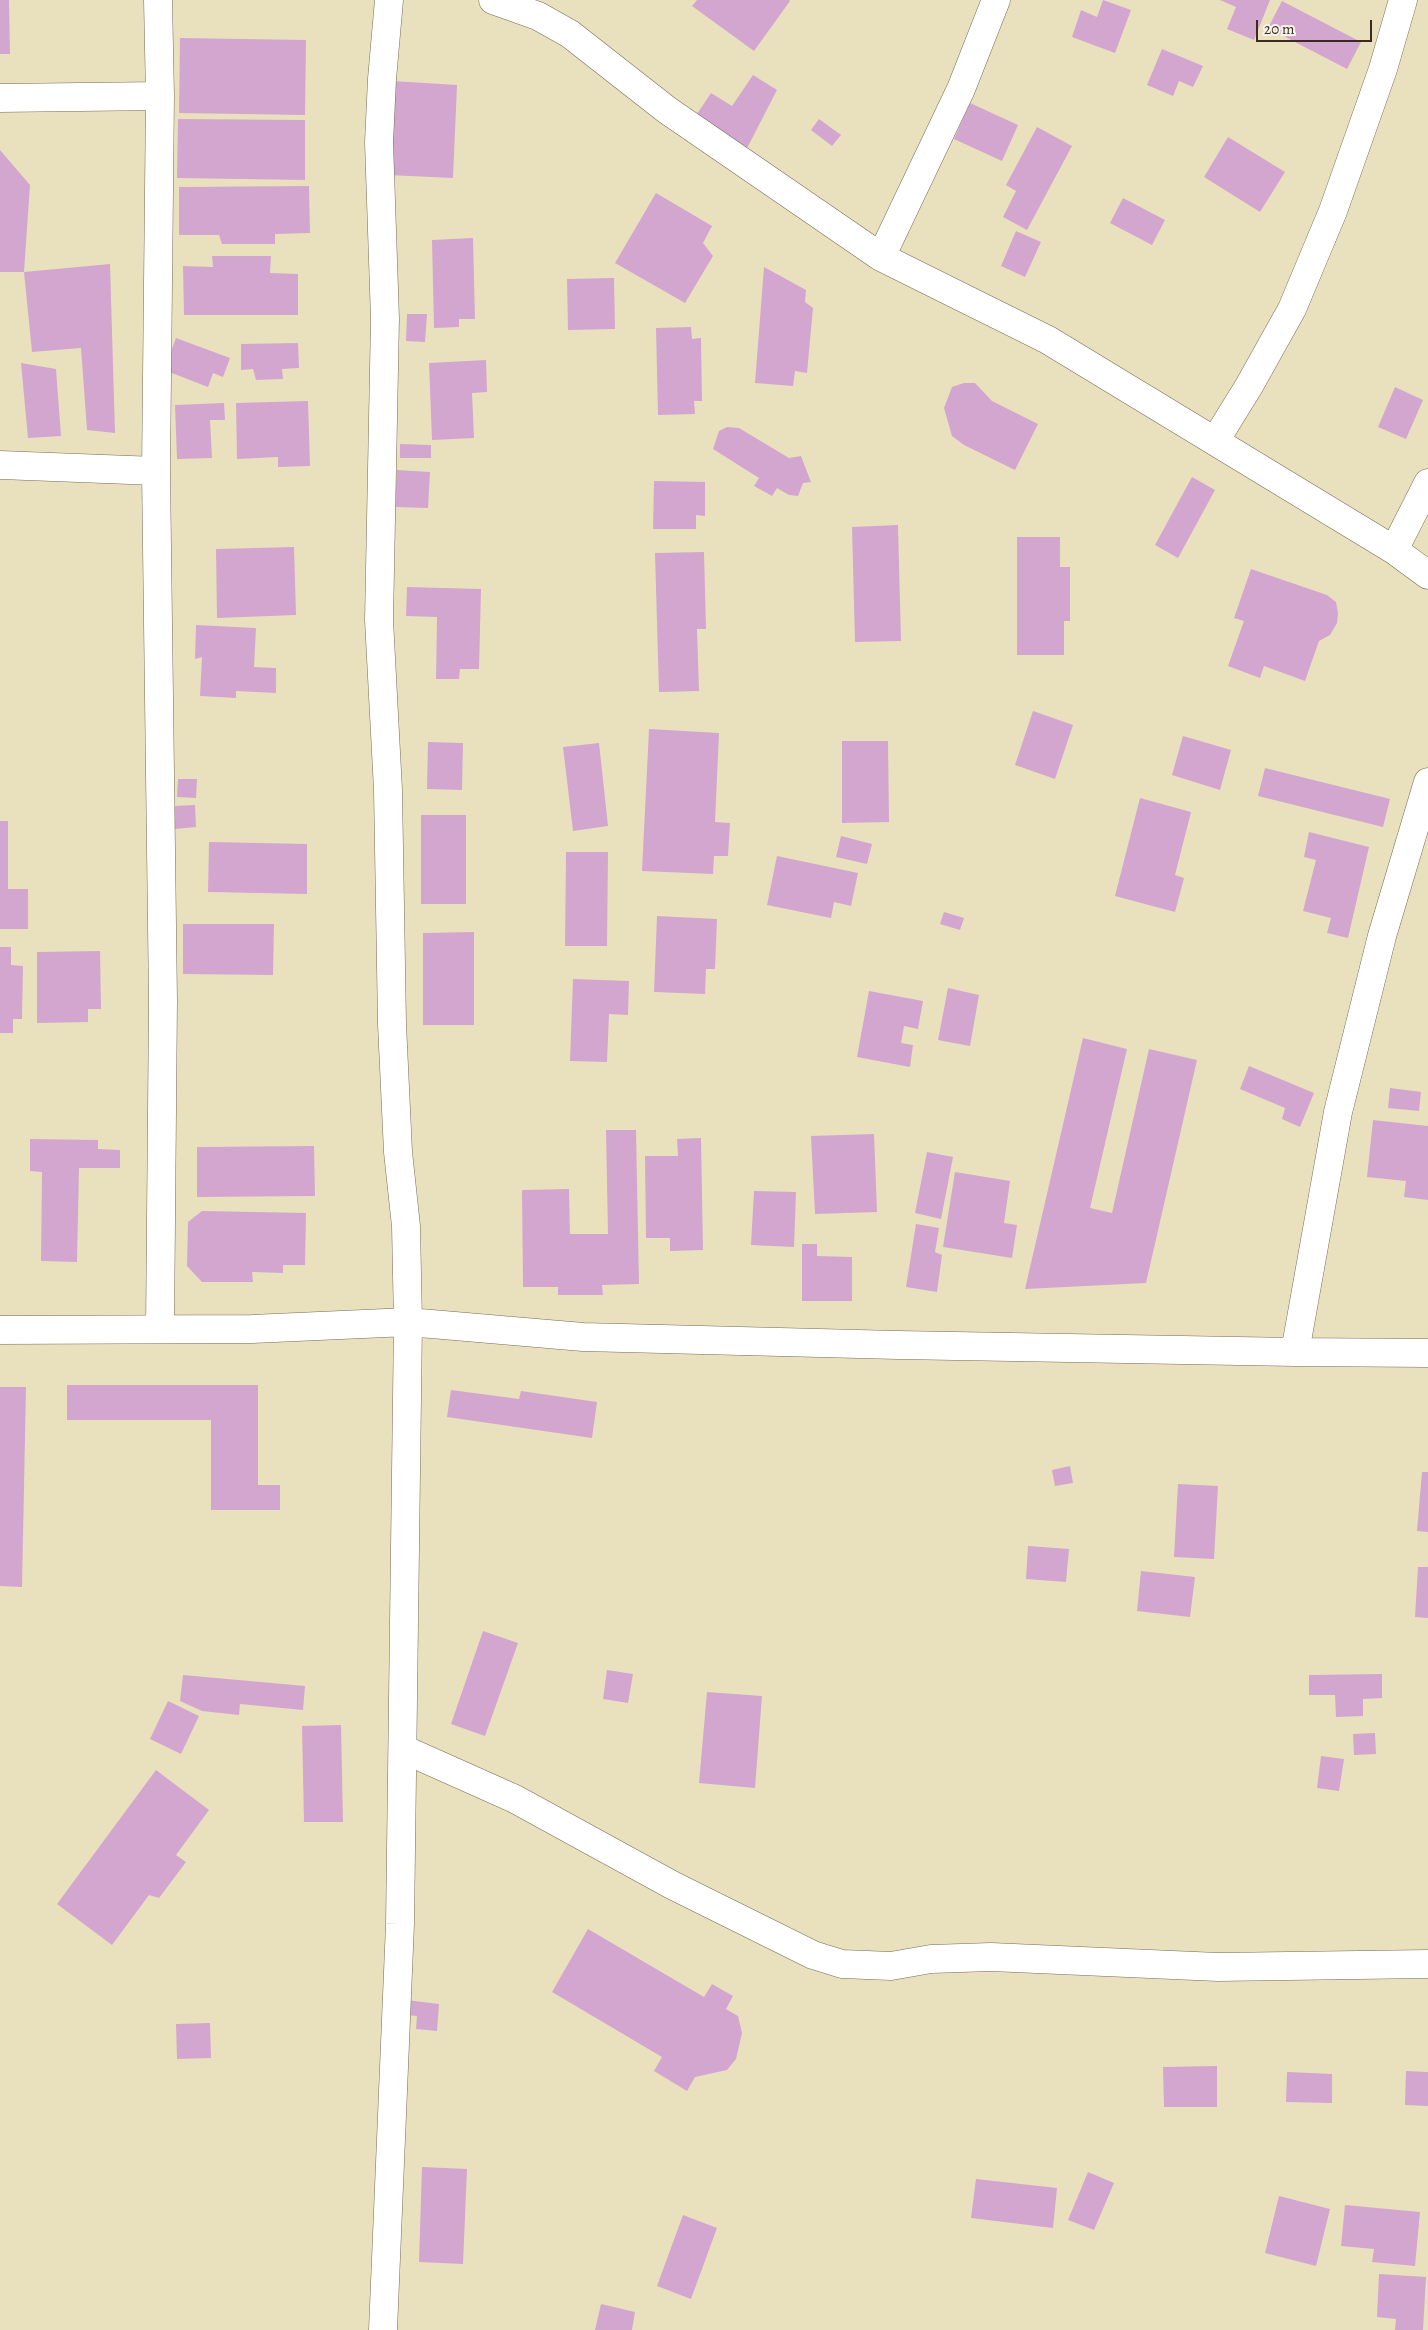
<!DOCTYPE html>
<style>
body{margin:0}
#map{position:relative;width:1428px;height:2330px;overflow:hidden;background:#e9e1be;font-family:Alegreya,serif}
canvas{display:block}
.scale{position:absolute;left:1256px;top:20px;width:116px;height:22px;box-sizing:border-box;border:2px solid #3b2a1e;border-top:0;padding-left:6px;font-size:15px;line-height:18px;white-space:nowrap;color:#3b2a1e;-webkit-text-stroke:4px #f7f3e8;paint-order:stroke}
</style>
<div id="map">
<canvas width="1428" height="2330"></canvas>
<div class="scale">20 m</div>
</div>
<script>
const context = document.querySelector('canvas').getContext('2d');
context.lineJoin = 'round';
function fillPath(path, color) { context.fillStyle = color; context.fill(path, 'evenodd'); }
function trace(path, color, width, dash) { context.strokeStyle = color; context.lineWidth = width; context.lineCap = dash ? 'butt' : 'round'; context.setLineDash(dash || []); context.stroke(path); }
const building = new Path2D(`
 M0 0H9L10 54H0Z
 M697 0H789L790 1 754 51 692 6Z
 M1103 0 1131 10 1115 53 1072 37 1081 10 1097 17Z
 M1220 0H1270L1254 40 1227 29 1236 7Z
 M1282 1 1361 42 1347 69 1268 28Z
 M180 38 306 40 305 115 179 113Z
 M1162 49 1203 66 1193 87 1179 81 1173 96 1147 85Z
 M753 75 777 90 744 154 695 117 711 93 732 106Z
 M392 81 457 85 453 178 388 175Z
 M970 103 1018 125 1002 161 954 139Z
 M178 119 305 120V180L177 178Z
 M819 119 841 135 832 146 811 130Z
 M1037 127 1072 146 1027 230 1003 217 1016 191 1006 185Z
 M1228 137 1285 172 1260 212 1204 177Z
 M0 150 30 185 24 272 110 264 115 433 87 430 81 348 32 352 24 272H0Z
 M309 186 310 233 275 234V244H222L219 235H179V187Z
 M656 193 712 226 703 243 713 256 685 303 615 263Z
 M1123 198 1165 220 1152 245 1110 223Z
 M1016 231 1041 242 1025 277 1001 266Z
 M473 238 475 319H459V327L434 328 432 240Z
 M212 256H271L270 273 298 274V315H184L183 266 213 267Z
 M764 267 806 290 805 302 813 308 807 373 795 371 793 386 755 383Z
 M614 278 615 329 568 330 567 279Z
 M407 314H427L425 342 406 341Z
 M691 327 692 339 701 338 702 401H694L695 414 658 415 656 328Z
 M176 338 230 358 223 377 213 373 208 387 164 370Z
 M298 343 299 368 282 369 283 379 256 380 253 369 241 370V344Z
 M486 360 487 392 472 393 474 438 432 440 429 363Z
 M21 363 56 369 61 436 28 438Z
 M964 383H975L992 401 1038 424 1015 470 964 445 952 436 944 408 952 387Z
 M1395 387 1423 400 1406 439 1378 427Z
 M308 401 310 466 278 467V457L237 459 236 403Z
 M224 403 225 420H210L212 458 177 459 175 405Z
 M727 427 739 428 789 458 801 456 811 482 803 483 798 496 789 495 777 488 772 496 754 486 759 478 713 449 719 431Z
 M400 444 431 445V458H400Z
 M397 470 430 472 428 508 395 507Z
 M1192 477 1215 490 1178 558 1155 545Z
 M654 481 705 482V516L696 515V529H653Z
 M898 525 901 641 855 642 852 527Z
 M1017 537H1060V567H1070V621H1064V655H1017Z
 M294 547 296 615 217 618 216 549Z
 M704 552 706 629H697L699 691 659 692 655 553Z
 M1251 569 1327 595 1336 602 1338 613 1337 623 1330 635 1319 641 1305 681 1264 666 1260 678 1228 666 1244 621 1234 618Z
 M407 587 481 589 479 669H460L459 679H436L437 617 406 616Z
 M196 625 256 628 254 667 276 668V693L236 691V698L200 696 202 657 195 659Z
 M1033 711 1073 725 1055 779 1015 765Z
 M649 729 719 733 715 822 730 823 728 856H714L713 874 642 871Z
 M1183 736 1231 750 1220 790 1172 775Z
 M842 741H888L889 822 842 823Z
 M428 742 463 743 462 790 427 789Z
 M599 743 608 826 573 831 563 747Z
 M1265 768 1390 799 1383 827 1258 796Z
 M178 779H197L196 798 177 797Z
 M1140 798 1191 812 1175 875 1184 878 1175 912 1115 896Z
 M195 805 196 827 175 829 173 806Z
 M421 815H466V904H421Z
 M0 821H8V889H28V929H0Z
 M1309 832 1369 847 1348 938 1327 933 1331 918 1303 911 1316 860 1304 857Z
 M841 836 872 844 867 864 836 857Z
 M209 842 307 844V894L208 892Z
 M566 852H608L607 946H565Z
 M777 856 858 873 851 906 834 902 831 918 767 905Z
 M944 912 964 918 960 930 940 924Z
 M657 916 717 919 715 969H706L705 994 654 992Z
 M183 924H274L273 975 183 974Z
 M474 932V1025H423V933Z
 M0 947H11V965L23 966 22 1019H13V1033H0Z
 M100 951 101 1009H88V1022L37 1023V952Z
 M573 979 629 981 628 1015 609 1014 607 1062 570 1061Z
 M948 988 979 995 970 1046 938 1040Z
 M869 991 923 1001 918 1029 904 1026 901 1043 913 1045 910 1067 857 1057Z
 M1083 1038 1127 1049 1090 1208 1112 1213 1149 1049 1197 1060 1146 1283 1025 1289Z
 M1249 1066 1314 1093 1300 1127 1282 1119 1285 1108 1240 1089Z
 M1390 1088 1421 1092 1419 1111 1388 1108Z
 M1373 1120 1428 1126V1200L1404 1197 1406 1181 1367 1177Z
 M606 1130H636L639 1284 602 1285 603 1295H558V1287H523L522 1190 569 1189 570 1234H608Z
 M874 1134 877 1212 815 1214 811 1136Z
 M701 1138 703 1250 670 1251V1238H646L645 1156H678L677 1139Z
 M30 1139 98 1140V1149L120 1150V1168H79L77 1262 41 1261 42 1172 30 1171Z
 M314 1146 315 1196 197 1197V1147Z
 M927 1152 953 1157 941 1219 915 1213Z
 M955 1172 1010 1181 1004 1223 1017 1225 1012 1258 943 1247Z
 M754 1191 796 1192 794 1247 751 1245Z
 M202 1211 306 1213 305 1265H283V1273L252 1272 253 1282H202L187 1266 188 1222Z
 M916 1224 939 1228 935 1252 942 1255 937 1292 906 1287Z
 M802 1244H817V1256L852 1257V1301H802Z
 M67 1385H258V1485H280V1510H211V1420H67Z
 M0 1387H26L22 1587 0 1586Z
 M451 1390 519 1399 521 1391 597 1402 592 1438 447 1417Z
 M1070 1466 1073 1483 1055 1486 1052 1470Z
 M1422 1472H1428V1532L1417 1531Z
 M1178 1484 1218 1486 1214 1559 1174 1557Z
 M1028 1546 1069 1549 1066 1582 1026 1579Z
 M1418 1567H1428V1618L1415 1617Z
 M1141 1571 1195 1577 1190 1617 1137 1611Z
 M483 1631 518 1643 485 1736 451 1724Z
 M607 1670 633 1674 628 1703 603 1699Z
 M1382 1674V1698L1363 1699V1716L1336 1717 1335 1695H1309V1675Z
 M183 1675 305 1686 303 1710 240 1704 239 1715 202 1711 180 1701Z
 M707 1692 762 1696 755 1788 699 1783Z
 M168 1701 199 1716 181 1754 150 1739Z
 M341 1725 343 1822H304L302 1726Z
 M1375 1733 1376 1754 1354 1755 1353 1734Z
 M1321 1756 1344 1759 1339 1791 1317 1788Z
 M156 1770 209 1810 176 1855 186 1862 159 1898 149 1895 112 1945 57 1904Z
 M588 1929 704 1997 712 1984 733 1996 726 2009 738 2016 742 2033 736 2059 727 2070 695 2077 687 2091 654 2071 662 2057 552 1992Z
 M406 2000 439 2004 437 2031 416 2029 417 2016 405 2015Z
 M210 2023 211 2058 177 2059 176 2024Z
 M1217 2066V2107H1164L1163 2067Z
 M1406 2071 1428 2072V2106L1405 2105Z
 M1287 2072 1332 2074V2103L1286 2102Z
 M422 2167 467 2169 463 2264 419 2262Z
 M1088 2172 1114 2183 1094 2230 1068 2220Z
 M976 2179 1057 2188 1053 2228 971 2218Z
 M1279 2196 1330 2209 1316 2266 1265 2253Z
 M1345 2205 1420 2212 1415 2266 1372 2262 1374 2249 1341 2246Z
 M683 2215 717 2228 691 2299 657 2286Z
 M1379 2274 1426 2277 1423 2330H1395L1396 2319 1377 2317Z
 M601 2304 635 2312 632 2330H595Z`);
const street = new Path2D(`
 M158 0 160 96 156 471 163 1001 160 1329
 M493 0 538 16 570 34 667 110 881 257 1048 340 1394 550 1428 575
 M0 98 160 96
 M881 257 961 89 996 0
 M1215 441 1249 386 1292 309 1333 211 1383 69 1403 0
 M0 465 156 471
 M1394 550 1428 483
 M0 1330 252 1329 408 1322 583 1337 898 1345 1295 1352 1428 1353
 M1295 1352 1338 1112 1382 936 1428 782
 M403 1749 515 1799 672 1885 813 1955 842 1964 891 1966 931 1959 991 1957 1218 1967 1428 1964
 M383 2330 400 1924 408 1322 406 1226 398 1152 392 1024 388 790 379 620 385 319 379 142 382 79 389 0`);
fillPath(building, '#d3a6cf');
trace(street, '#786a56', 29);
trace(street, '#fff', 28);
</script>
